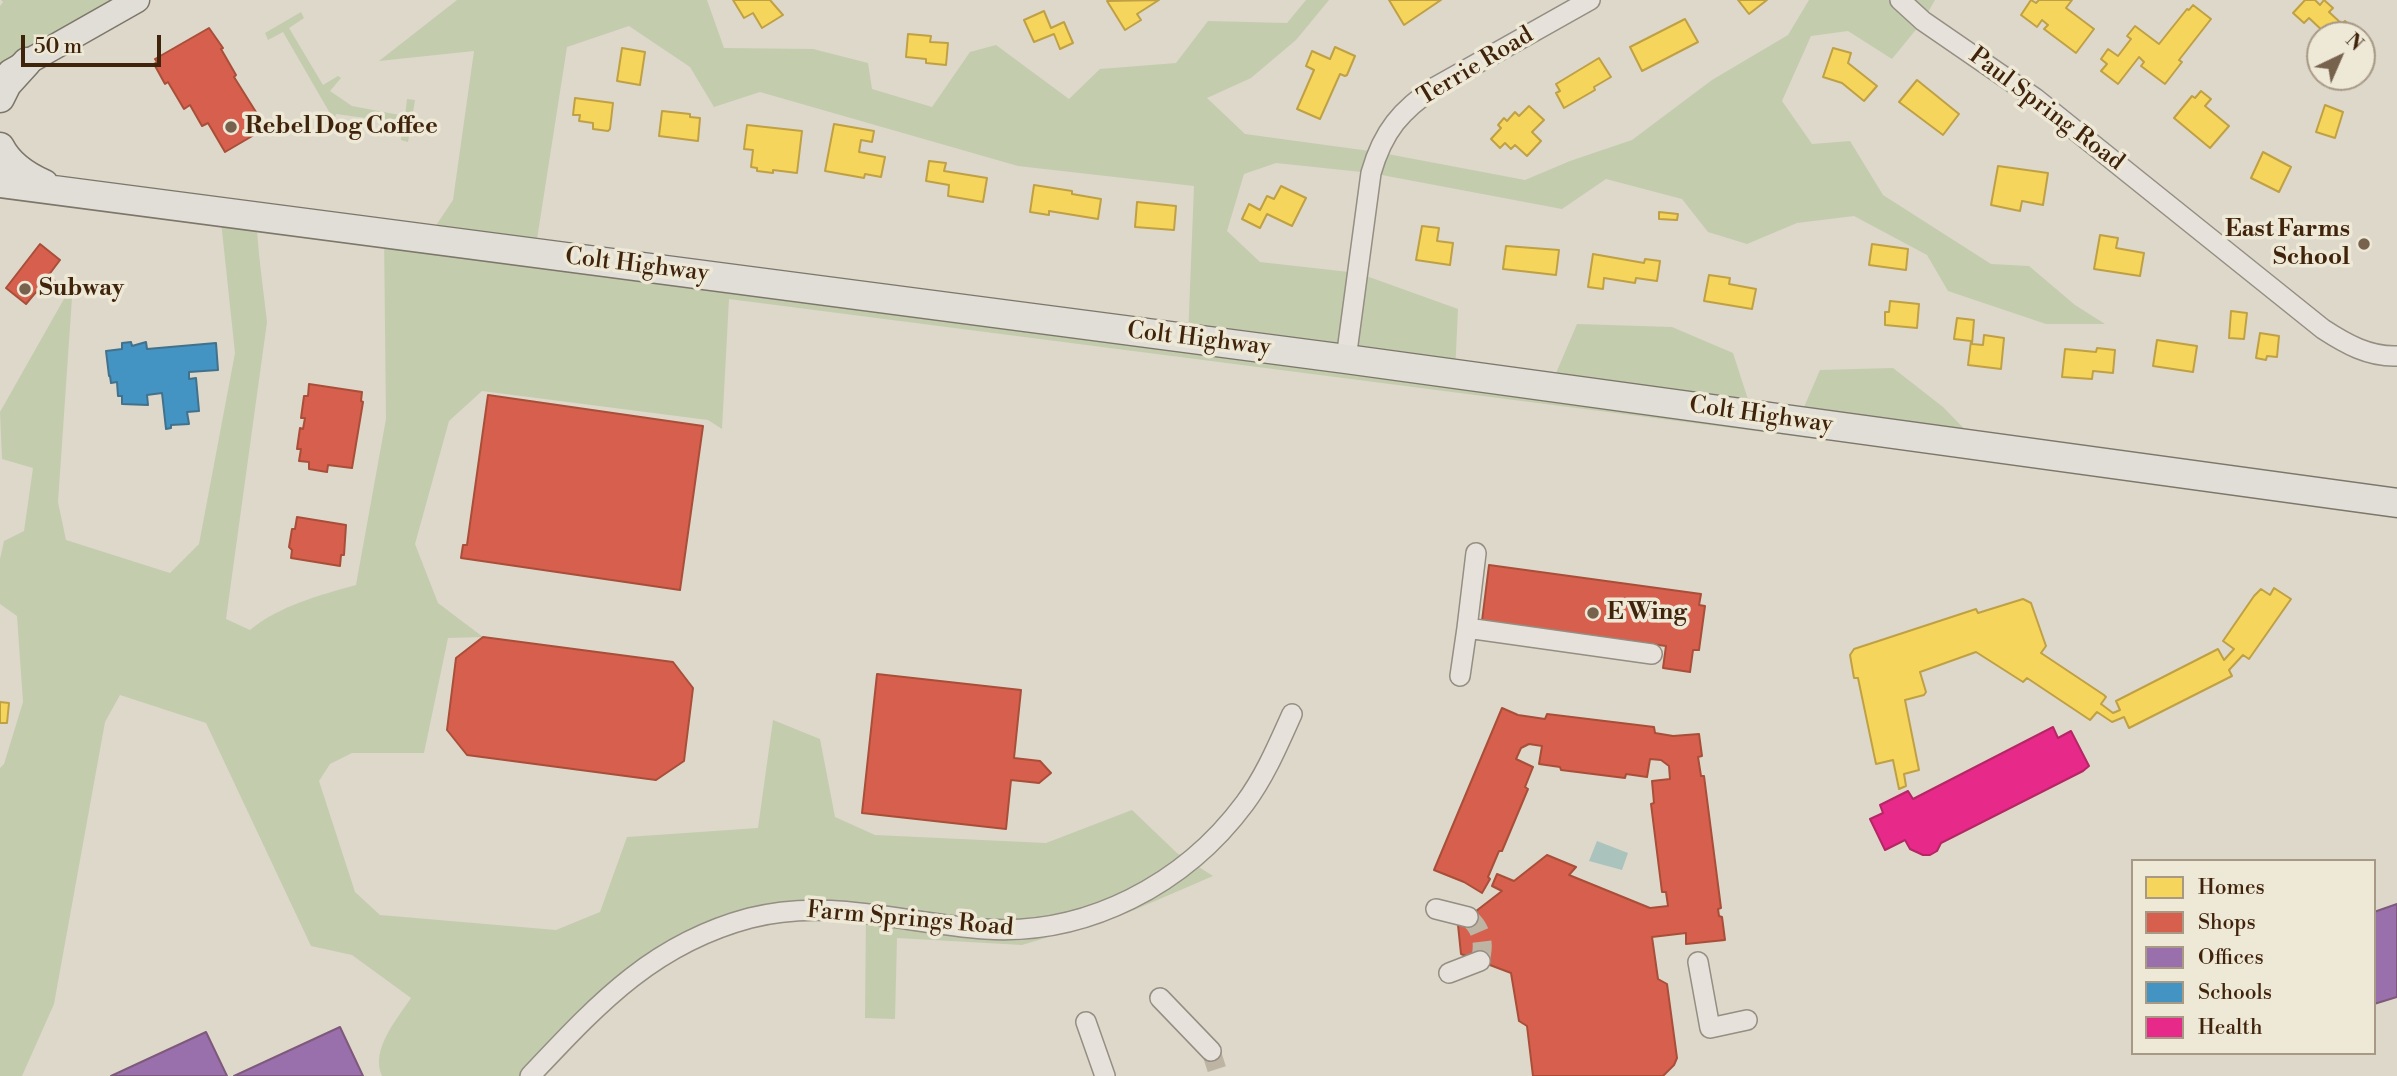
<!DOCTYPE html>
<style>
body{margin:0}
#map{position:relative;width:2397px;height:1076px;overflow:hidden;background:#ddd8ca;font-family:"Libre Bodoni",serif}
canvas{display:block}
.legend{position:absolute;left:2131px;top:859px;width:245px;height:196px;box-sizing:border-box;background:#eee8d7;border:2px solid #a89985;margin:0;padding:9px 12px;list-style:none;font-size:21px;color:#40230b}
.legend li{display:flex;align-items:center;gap:14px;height:35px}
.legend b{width:35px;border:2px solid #a89985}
.north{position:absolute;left:2306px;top:21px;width:70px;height:70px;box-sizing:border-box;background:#eee8d7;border:2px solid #a89985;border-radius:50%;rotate:44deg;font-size:19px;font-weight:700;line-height:28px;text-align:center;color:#40230b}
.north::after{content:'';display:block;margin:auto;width:24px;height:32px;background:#77624e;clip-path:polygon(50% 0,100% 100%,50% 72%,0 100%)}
.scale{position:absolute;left:21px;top:35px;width:140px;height:32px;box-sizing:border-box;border:4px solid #40230b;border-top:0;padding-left:9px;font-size:21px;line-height:24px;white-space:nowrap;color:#40230b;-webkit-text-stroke:5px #eee8d7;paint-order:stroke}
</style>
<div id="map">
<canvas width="2397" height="1076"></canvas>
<ul class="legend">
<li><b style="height:19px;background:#f6d55c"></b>Homes</li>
<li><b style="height:19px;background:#d6604d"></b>Shops</li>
<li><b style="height:19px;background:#9970ab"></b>Offices</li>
<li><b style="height:19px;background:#4393c3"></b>Schools</li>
<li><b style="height:19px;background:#e7298a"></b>Health</li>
</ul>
<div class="north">N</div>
<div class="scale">50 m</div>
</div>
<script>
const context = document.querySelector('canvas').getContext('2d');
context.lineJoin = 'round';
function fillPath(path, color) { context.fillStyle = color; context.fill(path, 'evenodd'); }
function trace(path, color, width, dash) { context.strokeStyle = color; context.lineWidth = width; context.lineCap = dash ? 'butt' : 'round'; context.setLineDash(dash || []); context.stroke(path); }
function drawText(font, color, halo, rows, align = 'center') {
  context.font = font + ' "Libre Bodoni",serif'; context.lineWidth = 7; context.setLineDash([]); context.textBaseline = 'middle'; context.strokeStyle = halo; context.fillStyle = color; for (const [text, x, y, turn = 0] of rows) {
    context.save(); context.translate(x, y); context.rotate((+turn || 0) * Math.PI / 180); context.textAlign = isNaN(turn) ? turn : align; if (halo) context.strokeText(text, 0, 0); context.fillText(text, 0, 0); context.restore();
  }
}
const green = new Path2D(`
 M1 0H137L0 78V6L3 2Z
 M457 0H707L724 48 813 49 868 63 872 89 932 107 970 52 996 45 1069 99 1100 69 1176 63 1208 21 1287 23 1306 0H1329L1296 40 1251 78 1207 98 1245 134 1377 152 1525 180 1570 161 1632 140 1712 80 1788 35 1809 0H1935L1923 21 1892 59 1848 31 1811 36 1782 101 1812 144 1850 141 1883 195 1991 264 2029 266 2075 305 2105 324H2046L1948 291 1927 255 1854 216 1797 223 1747 244 1708 232 1682 199 1606 179 1562 209 1371 173 1276 163 1244 174 1227 231 1260 262 1358 273 1458 309 1455 374 1550 387 1577 324 1672 327 1733 353 1753 415 1798 421 1820 370 1893 368 1943 407 1981 446 2105 476 729 299 722 429 708 420 482 391 449 421 415 544 438 603 483 637 448 638 424 753H352L330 764 319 781 355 892 380 915 556 930 600 912 627 837 758 828 773 720 820 739 835 817 875 835 1046 843 1132 810 1177 853 1213 876 1125 914 1022 945 897 938 895 1019 865 1018 866 912 809 910 665 953 530 1076H382C370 1050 397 1019 411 998L352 955 311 946 206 723 120 695 105 722 54 1004 22 1076H0V768L4 764 23 702 17 616 0 604V559L4 541 24 531 33 468 2 459 0 412 73 283 58 502 66 540 170 573 199 544 235 353 220 212 256 216C258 252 263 287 267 322L226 619 250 630C279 606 320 595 356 585L386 419 384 233 427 239 453 200 474 51 379 61ZM629 26 690 67 714 107 760 92 1018 166 1194 186 1188 338 535 252 567 47Z
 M301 12 304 18 289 28 323 85 338 76 341 78 330 91 352 106 405 116 407 99 415 100 408 142 401 140 402 123 336 114 332 129 328 130 320 123 331 115 283 32 268 40 265 33Z`);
const water = new Path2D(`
 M1597 841 1628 853 1622 870 1589 861Z`);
const homes = new Path2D(`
 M733 0H770L783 15 762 28 753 13 744 18Z
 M1159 0 1137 14 1141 20 1125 30 1107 1Z
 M1389 0H1441L1404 25Z
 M1738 0H1767L1749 14Z
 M2031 0 2036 3 2039 0H2072L2066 8 2094 29 2076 53 2044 29 2048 25 2042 20 2037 27 2021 15Z
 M2305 0H2315L2320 5 2324 0 2333 8 2329 12 2342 24 2345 21 2360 35H2327L2309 18 2304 23 2293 13Z
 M2193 5 2211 19 2179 60 2182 62 2165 84 2141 66 2144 62 2139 57 2118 84 2101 71 2107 64 2101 59 2108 49 2118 56 2131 39 2127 36 2135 26 2159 44 2187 9 2189 10Z
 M1044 11 1051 28 1064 22 1073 43 1060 49 1054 34 1034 42 1024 20Z
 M1685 19 1698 42 1642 71 1630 47Z
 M908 34 931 36 930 42 948 43 946 65 926 63V59L906 57Z
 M1335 47 1355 56 1347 75 1345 76 1340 74 1320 119 1297 109 1314 70 1306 66 1312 51 1330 59Z
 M622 48 645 52 640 85 617 81Z
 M1833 48 1851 53 1848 63 1877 86 1864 101 1842 83 1823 77Z
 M1599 58 1611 77 1594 87 1595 90 1564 108 1556 93 1560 91 1556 84Z
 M1917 80 1959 114 1943 135 1899 102Z
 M2201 91 2211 99 2205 106 2229 126 2210 148 2174 118 2192 96 2195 98Z
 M575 98 613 103 610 129 608 131 593 129V123L579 121 580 115H573Z
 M2325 105 2343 112 2335 138 2316 132Z
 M1529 106 1544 120 1532 132 1541 141 1527 156 1515 145 1511 149 1505 143 1500 148 1491 139 1501 128 1498 125 1504 118 1507 121 1515 112 1519 116Z
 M662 111 690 114V117L700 118 698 141 659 136Z
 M834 124 874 131 872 142 861 140 859 152 885 157 881 177 865 174 864 178 825 171Z
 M747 125 802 131 797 173 773 170V173L757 171V168L751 167 753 150 744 149Z
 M2263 152 2291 167 2279 192 2251 178Z
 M929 161 946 163 944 171 987 178 983 202 948 196 949 185 926 181Z
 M1998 166 2048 173 2043 205 2022 201 2020 211 1991 205Z
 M1034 185 1072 191V194L1101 199 1098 219 1049 211V215L1030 212Z
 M1281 186 1306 198 1292 226 1267 214 1260 228 1242 219 1249 204 1260 210 1267 196 1274 199Z
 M1137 202 1176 206 1174 230 1135 227Z
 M1659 212 1678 214 1677 220 1659 219Z
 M1422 226 1439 228 1437 241 1453 243 1450 265 1416 260Z
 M2100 235 2118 238 2116 248 2144 253 2140 276 2094 269Z
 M1872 244 1908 249 1906 270 1869 265Z
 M1506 246 1559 250 1556 275 1503 269Z
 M1593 254 1644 263 1645 259 1660 261 1657 281 1636 278 1635 283 1604 278 1603 289 1588 287Z
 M1709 275 1730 278 1729 284 1756 289 1752 309 1704 301Z
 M1890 301 1919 304 1917 328 1885 325V312H1889Z
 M2231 311 2247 313 2244 339 2229 338Z
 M1957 318 1974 320 1972 344 1983 345 1984 335 2004 338 2001 369 1968 365 1971 341 1954 339Z
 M2260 333 2279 336 2277 357 2267 356 2266 360 2256 358Z
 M2157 340 2197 346 2193 372 2153 366Z
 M2097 348 2115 350 2113 373 2093 371 2092 379 2062 377 2065 349 2096 352Z
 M2274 588 2291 599 2249 659 2243 655 2229 670 2232 676 2129 728 2124 717 2112 722 2097 712 2090 720 2027 678 2023 682 1976 652 1920 672 1926 692 1924 695 1905 700 1919 770 1904 774 1906 786 1899 789 1893 760 1876 764 1858 678H1854L1850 655 1854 649 1976 609 1978 613 2023 599 2031 603 2046 646 2041 653 2104 695 2106 697 2101 704 2113 713 2120 710 2116 701 2218 649 2224 660 2234 649 2223 641 2254 596 2261 589 2270 595Z
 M0 702 9 703 7 723H0Z`);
const shops = new Path2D(`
 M209 28 223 48 221 49 236 75 234 77 266 128 225 152 208 123 202 126 190 105 184 109 168 82 165 84 154 64 157 62 155 59Z
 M40 244 60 260 48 276 55 281 43 297 36 292 26 304 6 288Z
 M309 384 362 392 361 401 363 402 352 468 328 465 327 472 309 469V462L299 461 301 449H297L300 428 303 429 305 418H301L304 396H308Z
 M488 395 703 426 680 590 461 558 463 545H467Z
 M297 517 346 525 344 555H341L340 566 291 558 292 550 289 547 292 529H295Z
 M1489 565 1701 594 1699 605 1705 606 1699 650H1693L1690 672 1663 668 1666 646 1482 621Z
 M483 637 673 662 693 688 684 761 656 780 467 755 447 730 456 658Z
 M877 674 1021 690 1014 758 1040 761 1051 773 1039 783 1011 780 1006 829 862 813Z
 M1502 708 1518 715 1545 719 1547 714 1654 727 1655 733 1673 736 1699 734 1702 756 1698 757 1701 776H1704L1721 908 1718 909 1719 916 1722 917 1725 940 1686 944V933L1652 937 1658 979 1667 984 1677 1058 1674 1065 1663 1076H1533L1527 1026 1519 1021 1511 973 1461 954 1458 925 1502 891 1492 886 1497 874 1514 881 1547 855 1576 867 1569 875 1650 908 1668 906 1666 892H1662L1651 804 1654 803 1652 781 1670 779 1669 766 1661 760 1650 759 1647 777 1626 774 1625 778 1561 770 1560 767 1539 764 1542 746 1529 744 1521 748 1516 759 1533 767 1525 787 1528 789 1502 851H1499L1488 877 1490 879 1482 893 1464 882 1434 870Z`);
const offices = new Path2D(`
 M2397 904V997L2374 1004V912Z
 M340 1027 363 1076H234Z
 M206 1032 227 1076H111Z`);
const schools = new Path2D(`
 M131 342 132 346 146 342 147 349 216 343 218 370 189 372V379L196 378 199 411 187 412 189 424 171 425V428L166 429 162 393 147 395 148 405 122 404V396H118L117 382 111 383 110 376H109L106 351 122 349V343Z`);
const health = new Path2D(`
 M2053 727 2058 738 2071 731 2089 766 2083 771 1941 843 1937 851 1930 855H1923L1910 849 1905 840 1885 850 1870 819 1883 813 1880 805 1908 791 1913 799Z`);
const minorTunnel = new Path2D(`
 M1468 917C1482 929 1485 943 1480 961
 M1211 1051 1219 1076`);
const minor = new Path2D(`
 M1900 0 1923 21 2035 98 2323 329C2346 344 2369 357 2397 356
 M1346 359 1371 173C1383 131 1401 110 1437 86L1590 0
 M1467 628 1476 553
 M1460 676 1467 628 1652 654
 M1436 909 1468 917
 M1698 962 1710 1028 1747 1020
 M1449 973 1480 961
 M1160 998 1211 1051
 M1086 1022 1105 1076
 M530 1076C597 1005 652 944 750 918 830 897 906 924 985 929 1087 936 1185 884 1245 803 1265 776 1278 745 1292 714`);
const major = new Path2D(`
 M10 72 137 0`);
const highway = new Path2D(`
 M0 98 7 84 27 62
 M0 147C9 165 26 176 44 184
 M0 183 1346 359 2397 503`);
const markers = [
 [231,127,7,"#77624e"],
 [2364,244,7,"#77624e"],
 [25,289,7,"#77624e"],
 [1593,613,7,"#77624e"]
];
const streetNames = [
 ["Terrie Road",1476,67,-31],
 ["Paul Spring Road",2046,110,37],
 ["Colt Highway",637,266,7],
 ["Colt Highway",1199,340,7],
 ["Colt Highway",1761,416,8],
 ["Farm Springs Road",910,920,5]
];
const poiNames = [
 ["Rebel Dog Coffee",245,127],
 ["East Farms",2350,230,"right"],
 ["School",2350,258,"right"],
 ["Subway",39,289],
 ["E Wing",1607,613]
];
fillPath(green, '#c4ccae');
fillPath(water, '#abc3bd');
fillPath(homes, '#f6d55c');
trace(homes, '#bfa044', 2);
fillPath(shops, '#d6604d');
trace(shops, '#a94e39', 2);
fillPath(offices, '#9970ab');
trace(offices, '#7e597b', 2);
fillPath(schools, '#4393c3');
trace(schools, '#42718c', 2);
fillPath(health, '#e7298a');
trace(health, '#b52764', 2);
trace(minorTunnel, '#beb4a4', 19, [19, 10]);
trace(minor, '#948e83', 22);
trace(major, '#7d766a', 27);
trace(highway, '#7d766a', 31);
trace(minor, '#e6e2db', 19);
trace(major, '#e0ded6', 24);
trace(highway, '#e0ded6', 28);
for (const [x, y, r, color] of markers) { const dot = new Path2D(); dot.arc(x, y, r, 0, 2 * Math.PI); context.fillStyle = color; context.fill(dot); trace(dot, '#eee8d7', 2.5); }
drawText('24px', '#40230b', '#eee8d7', streetNames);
drawText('bold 24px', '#40230b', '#eee8d7', poiNames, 'left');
</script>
